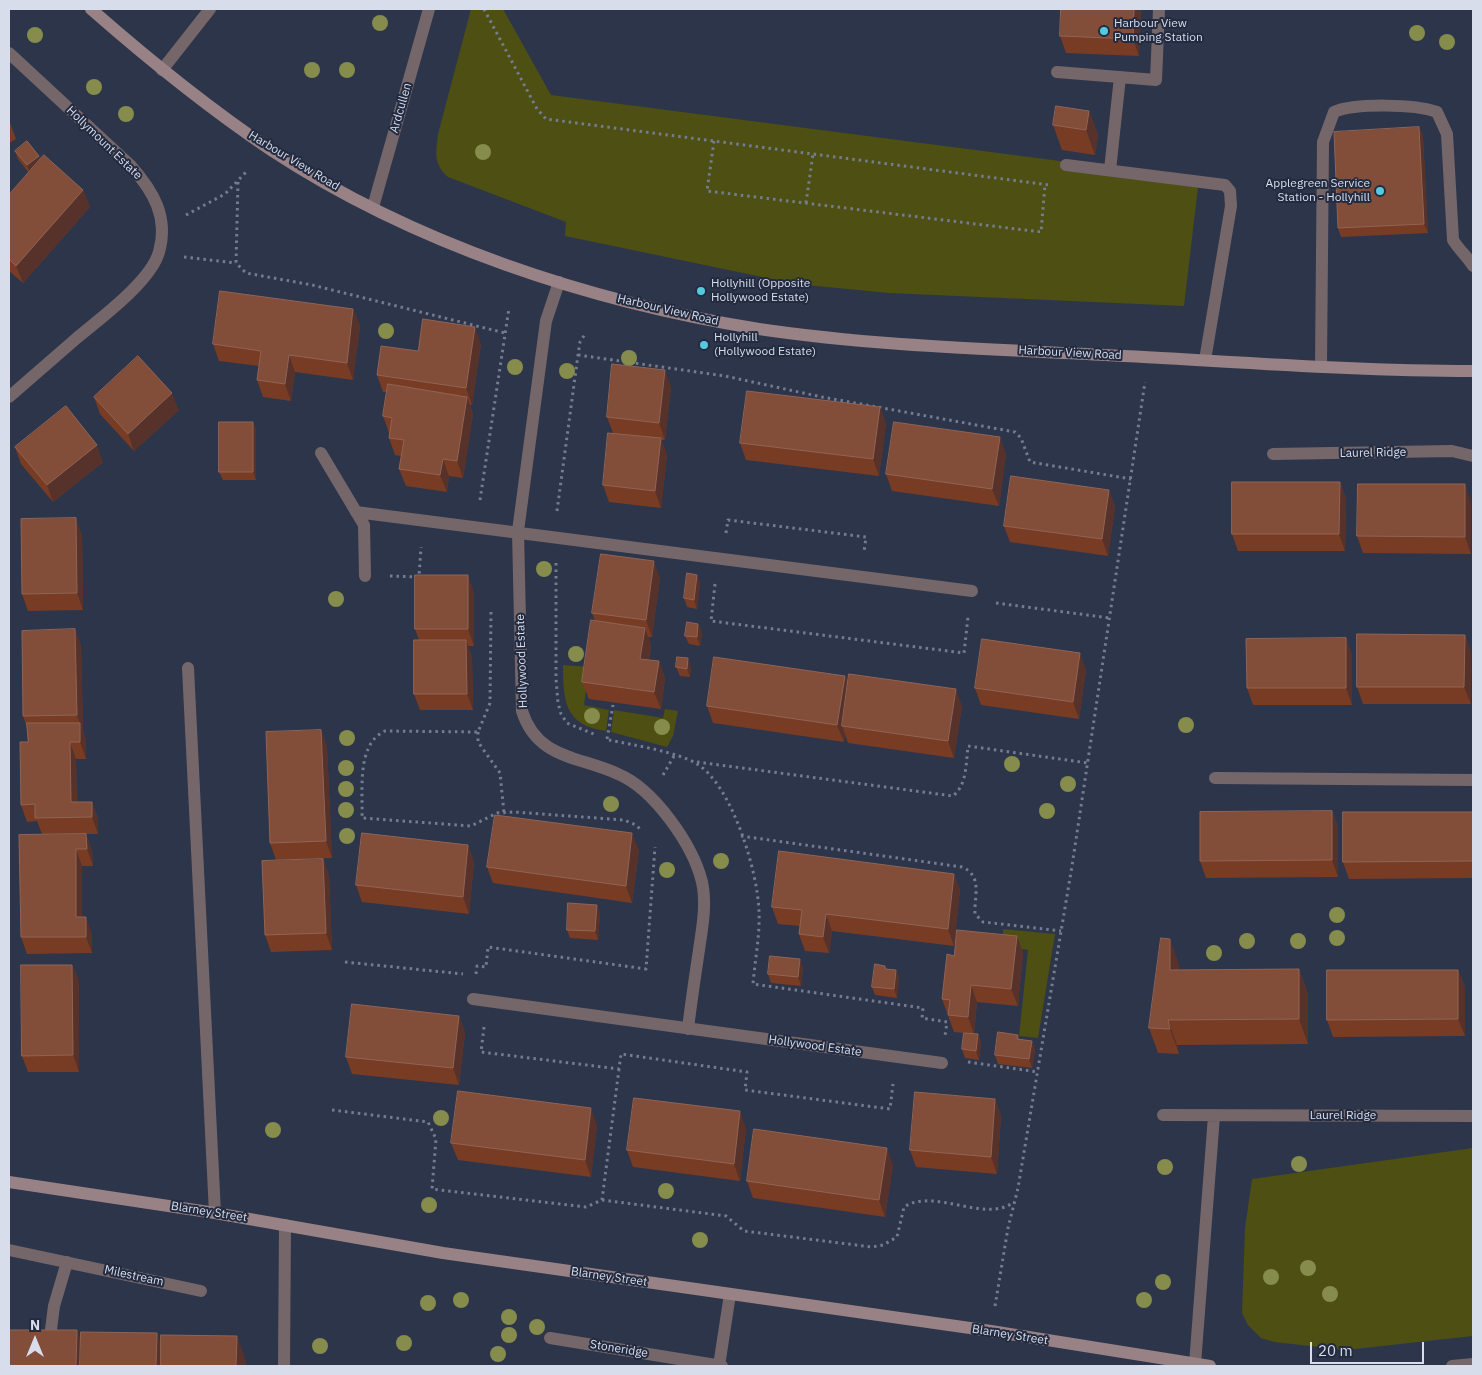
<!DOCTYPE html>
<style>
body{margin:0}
#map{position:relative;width:1482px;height:1375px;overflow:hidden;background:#2d354b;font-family:"IBM Plex Sans",sans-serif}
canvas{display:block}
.frame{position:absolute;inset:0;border:10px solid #d7ddeb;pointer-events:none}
.north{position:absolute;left:10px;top:1315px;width:50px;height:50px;-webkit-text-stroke:4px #232b40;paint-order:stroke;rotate:0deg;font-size:14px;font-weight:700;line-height:20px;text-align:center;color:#d7ddeb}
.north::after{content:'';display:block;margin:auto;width:18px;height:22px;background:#d7ddeb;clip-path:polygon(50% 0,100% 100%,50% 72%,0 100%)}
.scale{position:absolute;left:1310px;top:1342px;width:114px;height:22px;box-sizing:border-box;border:2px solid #d7ddeb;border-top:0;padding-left:6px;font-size:15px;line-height:18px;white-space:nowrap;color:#d7ddeb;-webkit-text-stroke:4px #232b40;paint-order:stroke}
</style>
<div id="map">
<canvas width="1482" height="1375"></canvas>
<div class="frame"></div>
<div class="north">N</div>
<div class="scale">20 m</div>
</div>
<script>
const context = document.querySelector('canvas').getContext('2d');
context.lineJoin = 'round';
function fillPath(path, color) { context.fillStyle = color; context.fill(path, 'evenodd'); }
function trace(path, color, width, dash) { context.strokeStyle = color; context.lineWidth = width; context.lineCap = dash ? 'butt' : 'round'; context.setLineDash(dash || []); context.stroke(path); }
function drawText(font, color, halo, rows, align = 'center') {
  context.font = font + ' "IBM Plex Sans",sans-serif'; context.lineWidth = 4; context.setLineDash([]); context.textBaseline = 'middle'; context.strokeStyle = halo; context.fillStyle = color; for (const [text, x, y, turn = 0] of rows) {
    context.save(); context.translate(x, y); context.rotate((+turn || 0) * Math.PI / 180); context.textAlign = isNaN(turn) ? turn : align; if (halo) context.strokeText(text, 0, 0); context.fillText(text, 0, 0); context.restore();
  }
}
const green = new Path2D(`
 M471 9H503L551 95 1199 179 1184 306 889 293 796 284 565 236 566 222 448 177C433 163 436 153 438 134Z
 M563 665 589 667 584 705 609 710 606 731C564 726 563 699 563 665Z
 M665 709 678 711 673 736 667 747 611 732 614 710 663 718Z
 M1003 929 1055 934 1038 1038 1019 1036 1028 950 1007 947 1003 943Z
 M1473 1148V1336L1346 1350 1274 1342 1261 1338 1248 1325 1242 1313 1245 1228 1252 1179Z`);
const path = new Path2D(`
 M484 9 537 109 546 119 1049 185
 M714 141 707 191 1041 232 1045 185
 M238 182 236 263 246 273 312 285 505 333
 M806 203 813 154
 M186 215 225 194 248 170
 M184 257 236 263
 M578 355 725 376 822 397 1015 432 1021 438 1030 462 1131 479
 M480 500 509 308
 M557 511 578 355 580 342 585 334
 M726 533 728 520 866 537 864 552
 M556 563V679L558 703 561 714 567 723 596 735
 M390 576 419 577 421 547
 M715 584 711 621 964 653 968 617
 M996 603 1110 618
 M491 612 490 703 478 732 385 731C356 744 363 791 362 818L471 826 497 813 514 812 624 820 636 825 641 830
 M478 732V742L500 773 504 813
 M607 739 613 705
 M609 740C633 745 678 752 697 764 732 785 758 872 759 912 760 935 755 960 753 984L923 1008 922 1018 947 1022 945 1036
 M697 762 953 796C967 785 966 763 968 746L1088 763
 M663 775 674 756
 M741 836 962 867C983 876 974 896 975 914L983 922 1061 931
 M345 962 463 974
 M476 974 477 966 486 967 488 947 646 969 655 847
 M484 1027 481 1052 619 1069 621 1054 747 1072 745 1090 890 1109 893 1084
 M968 1062 1038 1072
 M332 1110 428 1122 436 1139 432 1189 586 1207 602 1200 619 1069
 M602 1200 726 1216 744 1231 872 1247 883 1245 897 1237 904 1207C934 1187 985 1224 1014 1202
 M995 1306 1008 1228 1018 1188 1072 866 1145 382`);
const lane = new Path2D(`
 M162 70 210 9
 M1057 72 1156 80 1159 9
 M1066 165 1225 185 1230 191 1231 206 1205 360
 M1110 170 1120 77
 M1321 365 1323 142 1334 112C1355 103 1415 104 1437 112L1447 134 1453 240C1459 250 1467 256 1473 266
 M188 668 215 1213
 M284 1366 285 1225`);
const street = new Path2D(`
 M9 53 131 166C153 191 169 217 159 252 151 281 101 318 78 337 55 357 32 377 9 397
 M373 207 429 9
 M559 282 546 321 518 531 522 711C537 759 579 756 618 774 654 789 693 845 702 882 707 905 702 928 699 950 695 977 691 1003 688 1029
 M321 453 364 525 365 576
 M1273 454 1452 451 1473 456
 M356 512 972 591
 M1215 778 1473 780
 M473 999 942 1063
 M1163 1115 1473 1116
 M9 1250 201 1291
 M550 1338 722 1366
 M49 1345 54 1306 67 1262
 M1195 1364 1214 1116
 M719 1366 730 1294
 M1452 1366 1473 1364`);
const secondary = new Path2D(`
 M91 9C148 59 207 107 271 150 414 244 590 302 759 329 873 346 990 349 1105 355 1227 361 1351 371 1473 371
 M9 1182 215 1213 443 1253 991 1331 1210 1366`);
const trees = [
 [380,23],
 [1417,33],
 [35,35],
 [1447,42],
 [312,70],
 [347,70],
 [94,87],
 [126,114],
 [483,152],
 [386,331],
 [629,358],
 [515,367],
 [567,371],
 [544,569],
 [336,599],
 [576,654],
 [592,716],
 [1186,725],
 [662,727],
 [347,738],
 [1012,764],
 [346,768],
 [1068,784],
 [346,789],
 [611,804],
 [346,810],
 [1047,811],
 [347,836],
 [721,861],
 [667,870],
 [1337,915],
 [1337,938],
 [1247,941],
 [1298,941],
 [1214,953],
 [441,1118],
 [273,1130],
 [1299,1164],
 [1165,1167],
 [666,1191],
 [429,1205],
 [700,1240],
 [1308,1268],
 [1271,1277],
 [1163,1282],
 [1330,1294],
 [461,1300],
 [1144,1300],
 [428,1303],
 [509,1317],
 [537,1327],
 [509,1335],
 [404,1343],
 [320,1346],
 [498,1354]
];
const wall = new Path2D(`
 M1141 9 1139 56 1066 53 1060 36Z
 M1089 111 1098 135 1095 155 1062 150 1053 125Z
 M9 120 16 139 9 143Z
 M1419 127 1423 136 1428 233 1341 237 1338 228Z
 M15 151 39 156 40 159 83 190 90 207 23 283 9 271V195L29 173 18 159Z
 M353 309 360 326 353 380 295 372 291 401 263 397 257 380 259 366 219 361 213 344Z
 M481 344 472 405H470L473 414 463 478 449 476 447 492 406 486 399 469 401 456 395 455 389 438 390 433H389L383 416 387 392H383L377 375 418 351Z
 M671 387 665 440H661L667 455 661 508 609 502 603 485 613 433 607 417Z
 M94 397 179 410 134 451 100 414Z
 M880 407 886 424 879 476 746 460 740 443Z
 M253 422 256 430V480H223L219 472Z
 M15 447 103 462 53 502 21 464Z
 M1006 454 999 506 892 491 886 474Z
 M1340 482 1346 499 1345 551H1238L1232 534Z
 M1109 490 1115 507 1108 556 1010 542 1004 526Z
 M1471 501V554L1363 553 1357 536Z
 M82 535 83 610 28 611 22 594Z
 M697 575 700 583 697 609 687 607 684 598Z
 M660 578 652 637H648L651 645 649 660 659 661 665 678 661 709 589 699 582 682 595 621 592 613Z
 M474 592V646H468L472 657 473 710H420L414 694 419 640 415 629Z
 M698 624 702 632 700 646 689 644 685 636Z
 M75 629 81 646 83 731 86 740V759H76L77 802H92L98 819V834H42L37 821 27 822 21 805 28 742 27 727 23 716Z
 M1465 635 1471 652V704H1363L1357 687Z
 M1346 638 1352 655V705H1253L1247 688Z
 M676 667H691L690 677 680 676Z
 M1086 670 1079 719 981 705 975 688Z
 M845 676 848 684 962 706 954 758 848 743 845 734 844 742 713 723 707 706Z
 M321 730 327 747 332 858 276 860 270 843Z
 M1332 811 1338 827V877L1206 878 1200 861Z
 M1473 812V878L1349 879 1343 862Z
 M86 834 92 851 93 866H82V917L92 934V953L27 954 21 937 19 835Z
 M468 845 474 862 469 914 362 902 356 885Z
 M639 850 632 903 493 883 487 867Z
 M323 859 329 876 332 950 271 952 265 935Z
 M954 874 960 890 954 946 832 931 829 953 805 951 799 934 800 926 778 924 772 907Z
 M600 913 598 940 570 938 567 930Z
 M1017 936 1023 953 1018 1006 977 1002 974 1034H978L981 1043 979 1060 965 1058 962 1049 964 1033 954 1032 942 999 954 956Z
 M1179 964V970L1299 969 1308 994V1044L1177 1045 1179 1054 1158 1053 1149 1028Z
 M72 965 79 981V1072H28L22 1056Z
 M885 966 887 969 896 970 899 979 897 998 875 995 872 987Z
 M803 967 801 986 771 983 768 974Z
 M1458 970 1465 987V1036L1333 1037 1327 1020Z
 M459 1016 465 1033 459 1085 352 1074 346 1057Z
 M1018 1035 1019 1039 1032 1041 1035 1050 1032 1068 998 1064 995 1055Z
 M995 1099 1001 1116 997 1174 916 1167 910 1150Z
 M597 1125 591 1177 458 1160 451 1143Z
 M746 1128 740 1181 633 1167 627 1150Z
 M893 1165 885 1217 753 1198 747 1181Z`);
const shadedWall = new Path2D(`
 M1134 9H1141L1139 56 1133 39Z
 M1089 111 1098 135 1095 155 1086 130Z
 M1419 127 1423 136 1428 233 1424 224Z
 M39 156 42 165 30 174 27 165Z
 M83 190 90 207 23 283 16 266Z
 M353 309 360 326 353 380 347 363Z
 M475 327 481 344 472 405 466 388Z
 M289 355 295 372 291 401 285 384Z
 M665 370 671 387 665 440 659 423Z
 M172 393 179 410 134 451 128 434Z
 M467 397 473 414 463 478 457 461Z
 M880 407 886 424 879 476 873 459Z
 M253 422 256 430V480L253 472Z
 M1000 437 1006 454 999 506 992 489Z
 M661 438 667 455 661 508 655 491Z
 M97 445 103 462 53 502 47 485Z
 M443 459 449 476 447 492 440 475Z
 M1340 482 1346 499 1345 551 1339 534Z
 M1465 484 1471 501V554L1465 537Z
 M1109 490 1115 507 1108 556 1102 539Z
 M76 518 82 535 83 610 77 593Z
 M654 561 660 578 652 637 646 620Z
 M468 575 474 592V646L468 629Z
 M697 575 700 583 697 609 694 600Z
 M698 624 702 632 700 646 697 637Z
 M645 628 651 645 646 675 640 659Z
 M75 629 81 646 83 731 86 740V759L80 742V724L77 715Z
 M1465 635 1471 652V704L1464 687Z
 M1346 638 1352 655V705L1346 688Z
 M466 640 472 657 473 710 467 694Z
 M1080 653 1086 670 1079 719 1073 702Z
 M688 658 691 667 690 677 687 669Z
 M659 661 665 678 661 709 654 692Z
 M845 676 851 693 842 726 845 734 844 742 837 725Z
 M956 689 962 706 954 758 948 741Z
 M321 730 327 747 332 858 326 841Z
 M70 742 76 759 77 819 71 802Z
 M92 802 98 819V834L92 817Z
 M1332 811 1338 827V877L1332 860Z
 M632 833 639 850 632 903 626 886Z
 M86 834 92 851 93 866 87 849Z
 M468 845 474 862 469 914 463 897Z
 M76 849 82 866V934L76 917Z
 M323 859 329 876 332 950 326 933Z
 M954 874 960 890 954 946 948 929Z
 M597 905 600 913 598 940 595 931Z
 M826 914 832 931 829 953 823 937Z
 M86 917 92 934V953L86 937Z
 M1017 936 1023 953 1018 1006 1011 989Z
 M1170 939 1179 964V995L1170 970Z
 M800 959 803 967 801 986 798 977Z
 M72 965 79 981V1072L73 1055Z
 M1299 969 1308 994V1044L1299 1019Z
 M896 970 899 979 897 998 894 989Z
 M1458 970 1465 987V1036L1458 1019Z
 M971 985 977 1002 974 1034 968 1017Z
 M459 1016 465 1033 459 1085 453 1068Z
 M1168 1020 1177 1045 1179 1054 1170 1029Z
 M978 1034 981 1043 979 1060 976 1051Z
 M1032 1041 1035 1050 1032 1068 1029 1059Z
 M995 1099 1001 1116 997 1174 991 1157Z
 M591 1108 597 1125 591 1177 585 1160Z
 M740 1111 746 1128 740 1181 734 1164Z
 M887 1148 893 1165 885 1217 879 1200Z
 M77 1330 86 1355 85 1366H76Z
 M157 1333 166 1358 165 1366H156Z
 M237 1336 246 1361V1366H236Z`);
const building = new Path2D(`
 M1061 9H1134L1133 39 1060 36Z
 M1056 106 1089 111 1086 130 1053 125Z
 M1419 127 1424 224 1338 228 1334 132Z
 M27 141 39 156 27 165 15 151Z
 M44 155 83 190 16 266 9 259V195Z
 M220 291 353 309 347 363 289 355 285 384 257 380 261 351 213 344Z
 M423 319 475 327 466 388 377 375 381 346 418 351Z
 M138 356 172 393 128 434 94 397Z
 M612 364 665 370 659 423 607 417Z
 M388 384 467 397 457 461 443 459 440 475 399 469 404 440 389 438 392 418 383 416Z
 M747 391 880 407 873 459 740 443Z
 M66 406 97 445 47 485 15 447Z
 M219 422H253V472H219Z
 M894 422 1000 437 992 489 886 474Z
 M608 433 661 438 655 491 603 485Z
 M1011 476 1109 490 1102 539 1004 526Z
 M1232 482H1340L1339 534H1232Z
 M1358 484H1465V537L1357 536Z
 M76 518 77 593 22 594 21 519Z
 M601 554 654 561 646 620 592 613Z
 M687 573 697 575 694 600 684 598Z
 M415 575H468V629H415Z
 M591 620 645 628 640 659 659 661 654 692 582 682Z
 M687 622 698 624 697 637 685 636Z
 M75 629 77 715 23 716 22 631Z
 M1357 634 1465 635 1464 687H1357Z
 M1346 638V688H1247L1246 639Z
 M982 639 1080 653 1073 702 975 688Z
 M414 640H466L467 694H414Z
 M677 657 688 658 687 669 676 667Z
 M714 657 845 676 837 725 707 706Z
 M849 674 956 689 948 741 842 726Z
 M27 723H80V742H70L71 802H92V817L35 818V804L21 805 20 742H28Z
 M321 730 326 841 270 843 266 732Z
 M1332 811V860L1200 861V812Z
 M1343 812H1473V861L1343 862Z
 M495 815 632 833 626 886 487 867Z
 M362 833 468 845 463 897 356 885Z
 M86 834 87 849H76V917H86V937H21L19 835Z
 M779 851 954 874 948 929 826 914 823 937 799 934 802 910 772 907Z
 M323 859 326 933 265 935 262 861Z
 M568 903 597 905 595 931 567 930Z
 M957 930 1017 936 1011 989 971 985 968 1017 948 1015 950 1000 942 999 947 954 954 956Z
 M1161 938 1170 939V970L1299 969V1019L1168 1020 1170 1029 1149 1028Z
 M770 956 800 959 798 977 768 974Z
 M875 964 885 966V969L896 970 894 989 872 987Z
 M21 965H72L73 1055 22 1056Z
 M1327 970H1458V1019L1327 1020Z
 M352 1004 459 1016 453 1068 346 1057Z
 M998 1032 1018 1035 1017 1039 1032 1041 1029 1059 995 1055Z
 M964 1033 978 1034 976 1051 962 1049Z
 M458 1091 591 1108 585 1160 451 1143Z
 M915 1092 995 1099 991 1157 910 1150Z
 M634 1098 740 1111 734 1164 627 1150Z
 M754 1129 887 1148 879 1200 747 1181Z
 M9 1330H77L76 1366H9Z
 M81 1332 157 1333 156 1366H80Z
 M161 1335 237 1336 236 1366H161Z`);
const markers = [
 [1104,31,5,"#54cadd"],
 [1380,191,5,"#54cadd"],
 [701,291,5,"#54cadd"],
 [704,345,5,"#54cadd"]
];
const poiNames = [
 ["Harbour View",1114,24],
 ["Pumping Station",1114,38],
 ["Applegreen Service",1370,184,"right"],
 ["Station - Hollyhill",1370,198,"right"],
 ["Hollyhill (Opposite",711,284],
 ["Hollywood Estate)",711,298],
 ["Hollyhill",714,338],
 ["(Hollywood Estate)",714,352]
];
const streetNames = [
 ["Ardcullen",401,108,-74],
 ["Hollymount Estate",104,143,44],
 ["Harbour View Road",294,161,31],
 ["Harbour View Road",668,310,13],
 ["Harbour View Road",1070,353,3],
 ["Laurel Ridge",1373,453,-1],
 ["Hollywood Estate",522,661,-92],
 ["Hollywood Estate",815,1046,8],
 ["Laurel Ridge",1343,1116],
 ["Blarney Street",209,1212,9],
 ["Milestream",134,1276,12],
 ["Blarney Street",609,1277,8],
 ["Blarney Street",1010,1335,9],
 ["Stoneridge",619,1349,9]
];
fillPath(green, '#4d4f13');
trace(path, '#757c8f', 3, [2.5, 4]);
trace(lane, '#756769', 12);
trace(street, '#756769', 12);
trace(secondary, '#988285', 12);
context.fillStyle = '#868c4b';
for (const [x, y] of trees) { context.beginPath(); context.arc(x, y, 8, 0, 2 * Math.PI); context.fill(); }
fillPath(wall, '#783c24');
fillPath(shadedWall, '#56322b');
fillPath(building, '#824d39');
trace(building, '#906455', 1);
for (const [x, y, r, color] of markers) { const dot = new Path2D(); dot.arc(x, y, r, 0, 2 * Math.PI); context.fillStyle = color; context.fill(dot); trace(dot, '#232b40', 2); }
drawText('12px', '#d7ddeb', '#232b40', poiNames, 'left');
drawText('12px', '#d7ddeb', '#232b40', streetNames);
</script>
